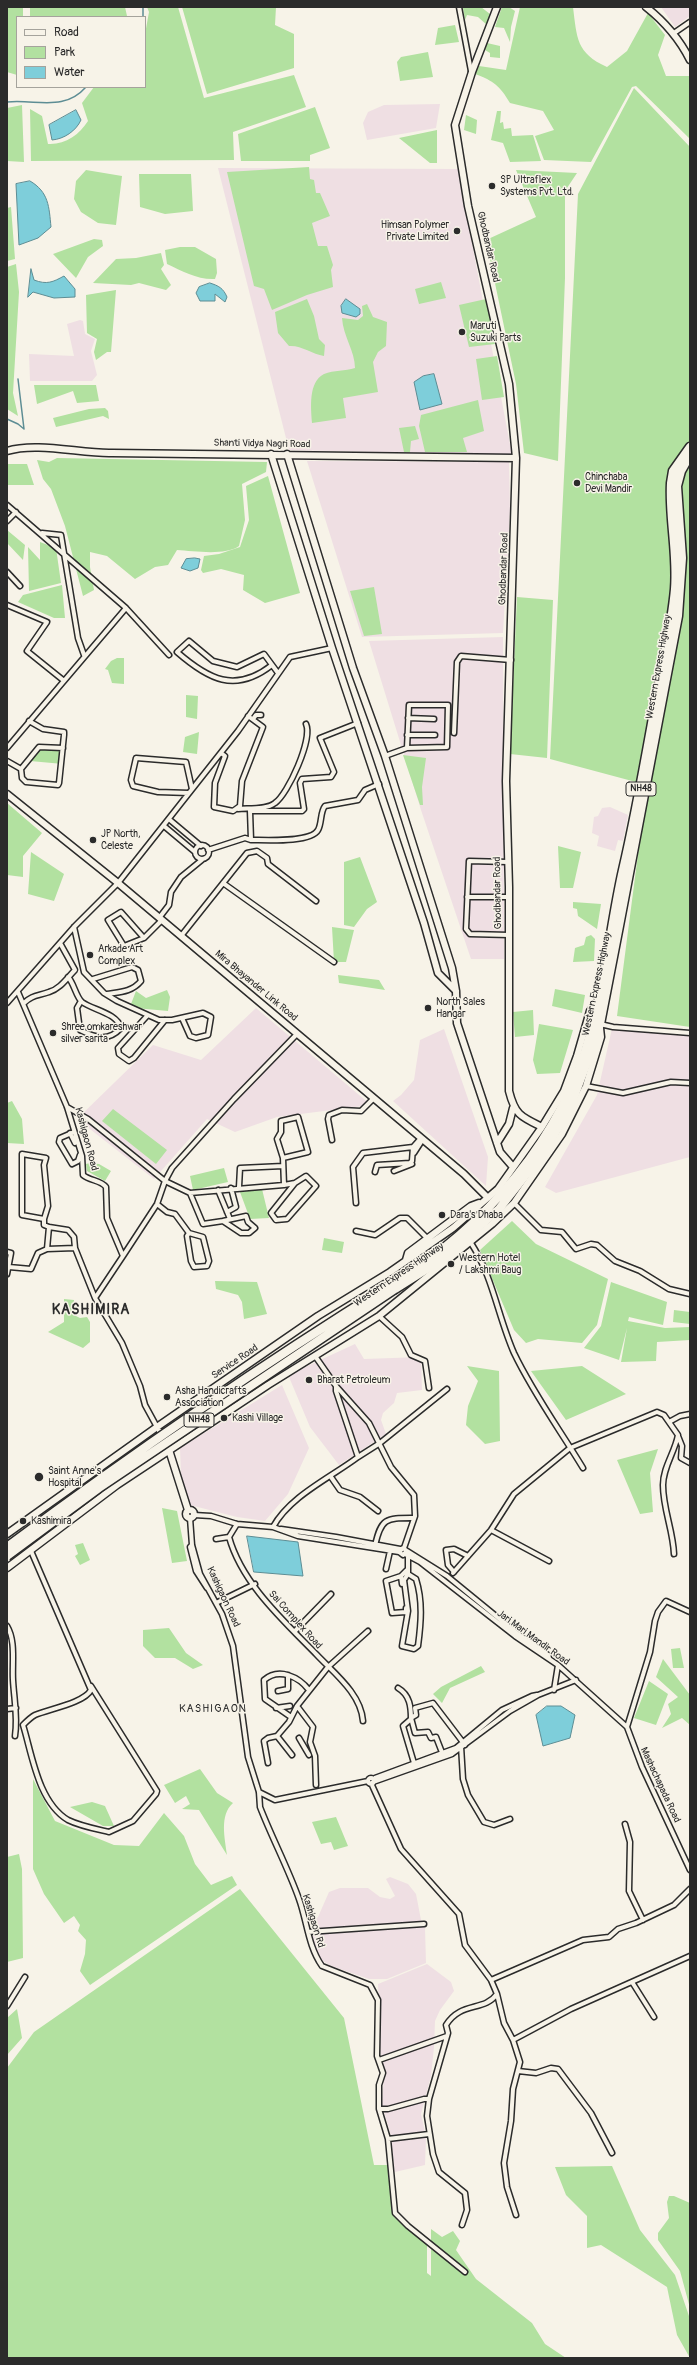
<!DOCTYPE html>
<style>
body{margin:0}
#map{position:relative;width:697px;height:2365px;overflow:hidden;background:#f7f3e8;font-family:Pangolin,sans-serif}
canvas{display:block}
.frame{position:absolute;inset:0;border:8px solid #2b2b2b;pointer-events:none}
.legend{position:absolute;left:16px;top:16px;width:130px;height:72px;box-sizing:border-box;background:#f7f3e8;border:1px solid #a5a39c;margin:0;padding:5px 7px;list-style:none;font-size:12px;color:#2b2b2b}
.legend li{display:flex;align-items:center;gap:8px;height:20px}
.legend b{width:20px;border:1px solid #a5a39c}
</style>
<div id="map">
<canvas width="697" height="2365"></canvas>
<div class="frame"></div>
<ul class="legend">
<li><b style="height:5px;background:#f7f3e8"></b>Road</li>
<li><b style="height:11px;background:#b2e1a0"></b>Park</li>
<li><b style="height:11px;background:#7eceda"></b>Water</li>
</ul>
</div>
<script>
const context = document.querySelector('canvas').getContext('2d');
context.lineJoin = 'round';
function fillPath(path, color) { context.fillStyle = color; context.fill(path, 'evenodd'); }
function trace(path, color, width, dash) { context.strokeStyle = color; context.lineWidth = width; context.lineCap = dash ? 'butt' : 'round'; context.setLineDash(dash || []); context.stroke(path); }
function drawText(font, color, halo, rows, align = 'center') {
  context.font = font + ' Pangolin,sans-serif'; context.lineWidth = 3; context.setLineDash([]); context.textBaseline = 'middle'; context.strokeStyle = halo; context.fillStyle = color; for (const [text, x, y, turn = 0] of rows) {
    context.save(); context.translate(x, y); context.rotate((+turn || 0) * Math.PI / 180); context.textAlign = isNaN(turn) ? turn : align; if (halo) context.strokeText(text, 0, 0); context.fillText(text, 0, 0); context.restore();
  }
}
const built = new Path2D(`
 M661 7H690V16L675 27Z
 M440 104 436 128 367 140 363 123 368 112 384 105Z
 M218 168 458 169 512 455 289 450Z
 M80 320 83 321 85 334 95 339 91 351 97 375 92 381H30L29 354 74 356 67 324Z
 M307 461 509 462 510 510 503 633 362 637Z
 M503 637 504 959H471L421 810 369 641Z
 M610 807 628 815 623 841 618 840 615 851 597 846 599 836 592 833 594 817 598 816 602 808Z
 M256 1008 371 1105 277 1117 235 1132 207 1119 154 1179 77 1119 153 1045 201 1060Z
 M613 1024 690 1030V1157L556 1193 545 1187 597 1095Z
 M444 1029 488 1157 486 1186 393 1101 401 1095 414 1080 420 1040Z
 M355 1344 364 1359 421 1357 422 1390 397 1393 394 1403 383 1413 381 1420 386 1434 339 1465 310 1427 289 1377 303 1368Z
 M282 1385 309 1448 288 1494 265 1521 237 1517 182 1503 180 1448Z
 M390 1877 408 1884 416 1894 421 1920 424 1922 425 1928 426 1963 387 1979H369L331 1966 321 1960 310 1935 317 1930 314 1920 318 1917 329 1892 340 1888H368L380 1897 390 1899 395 1896 386 1879Z
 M427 1964 451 1982 454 1991 440 2010 435 2021 434 2047 431 2076 421 2114 426 2137 425 2165 395 2172 390 2132 382 2105 384 2073 378 2040 380 2026 378 1984Z`);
const green = new Path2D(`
 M7 7H23V17H17V75L7 72Z
 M30 7H125L127 16 30 17Z
 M147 7H178L204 98 294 75 306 107 233 132 234 160 31 161 30 109 42 116 48 144C65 145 79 135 88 121L82 103 94 87H145V34L149 12Z
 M182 7H276L275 25 294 34V68L207 94Z
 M481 7 490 14 487 25 478 17 467 15 465 20 463 8Z
 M502 7H509L515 11 511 27 510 42 504 28 495 27Z
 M520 7H573C577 38 576 53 607 67L627 51 648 13 665 35 658 55 666 76H690V139L636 86 632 87 591 162 544 160 535 136 554 130 543 111 510 103C500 86 494 81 475 74L479 66 506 70Z
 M455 25 459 42 435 45 438 28Z
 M487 43 500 46V58L490 57V53L485 50Z
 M428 52 433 77 400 81 397 62 401 57Z
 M634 88 690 147V1027L617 1016 647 785 550 759 578 194Z
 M22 105 24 162 7 161V108Z
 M315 107 330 148 310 155V161H241L238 134Z
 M497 111H501L500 123 503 122 504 129 511 128 512 136 533 135 541 161 510 162 503 143 491 140Z
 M466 115 477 120 476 134 464 130Z
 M437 130V163H430L399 138Z
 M309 167 310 179 314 180 316 193H320L330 216 312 223 318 246H327L333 265 331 270 333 287 307 295 272 310 264 289 254 286 227 172Z
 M86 170 122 176 116 225 98 223 81 212 74 199 76 181Z
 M516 170 577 173 565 191V278L558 461 524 453 516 384 486 240 536 217Z
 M139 174H191L193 211 165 214 140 207Z
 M11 207 15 259 7 261V208Z
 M94 239 102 240 103 246 88 257 76 278 53 254Z
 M180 247H195L216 259 217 273 215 279C198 280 182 271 167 264L165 250Z
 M161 253 164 265 161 269 171 285 166 290 139 283 131 285 93 283 116 259 136 258Z
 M16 264 19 292 13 393 18 416 7 409V267Z
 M441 282 446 298 419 304 415 289Z
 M116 290 111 352H107L96 360 94 352 97 339 87 333 86 295Z
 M307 299 314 316 319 339 325 345 324 356C312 354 301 345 289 346L278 333 275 312Z
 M486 299 495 344 469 347 459 305Z
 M367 304 373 317 387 322 386 346 378 352 373 362 378 392 343 398 346 418 312 423C311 408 308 382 324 374 334 370 345 371 355 368 355 351 343 336 342 318L358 320 363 316 362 306Z
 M497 356 504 397 482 400 476 359Z
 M34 385H96L99 401 77 403 73 391 37 404Z
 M478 400 484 431 463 438 467 452H425L419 426 421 415Z
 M105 408 108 411 109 419 103 416 56 427 53 418 89 409Z
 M415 426 419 439 411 441 410 452H404L399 428Z
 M57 458 267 462 266 472 242 484 245 520 239 546C225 556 194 551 177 550L168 565 155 567 135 579 107 556 90 552V567L94 590 83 596 65 526 51 489 43 479 37 460 49 462Z
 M7 464H27L34 485H7Z
 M268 476 300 593 265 603 243 590 244 575 221 569 203 573 201 570 204 556 219 554 240 547 249 520 246 486Z
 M7 530 25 545 23 560 7 543Z
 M40 542 56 548 61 583 29 591 28 547 40 560Z
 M62 585 65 618H54L18 602 23 595Z
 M374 587 382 634 364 636 350 591Z
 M517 597 553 600 547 758 510 754Z
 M117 658H124V684L112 683 108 670 105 669 111 661Z
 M186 695 198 696 197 719 186 717Z
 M199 732 197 754 183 752 185 737Z
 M42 747H65L63 764 30 761Z
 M403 755 426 758 422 787 423 805H420Z
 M7 803 42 833 23 856V877L7 875Z
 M558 846 581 852 573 888H560Z
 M31 852 64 874 54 901 28 894Z
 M360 857 377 902 367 909 354 927 344 925V862Z
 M573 902 601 904 597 929 578 916 577 909 573 908Z
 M332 927 354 930 346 962H334Z
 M591 935 595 939 594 961 573 962 575 948 584 945 586 937Z
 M338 975 379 980 385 990 339 983Z
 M555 989 585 995 582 1013 552 1006Z
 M167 990 170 997 168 1011 135 1008 131 1004 136 991 146 998Z
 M533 1010 534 1035 515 1037 513 1012Z
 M539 1024 573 1030 560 1073 537 1074 533 1060Z
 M12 1101 22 1119 24 1144 7 1143V1103Z
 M113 1109 167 1150 156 1164 102 1121Z
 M90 1163 99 1164 111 1171 105 1181 87 1171 86 1164Z
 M224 1168 228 1182 193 1190 190 1176Z
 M262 1189 269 1218 250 1219 240 1192Z
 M512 1221 536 1244 608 1279 597 1325 582 1343 538 1339 526 1343 514 1330 480 1250Z
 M324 1238 344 1242 342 1253 322 1250Z
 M215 1281 257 1282 267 1314 244 1319 242 1302 238 1295 216 1289Z
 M611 1282 667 1302 663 1325 629 1317 628 1321 665 1328 690 1327V1340L657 1342 656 1361 621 1362 627 1328 619 1360 584 1348 601 1326Z
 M64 1299 74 1300V1315L80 1318 87 1317 90 1322V1342L83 1348 48 1332 64 1322Z
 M674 1310 690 1312V1324L673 1322Z
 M467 1366 499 1371 500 1441 485 1444 466 1425 468 1406 478 1381Z
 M582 1366 626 1394 566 1420 531 1371Z
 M658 1449 650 1473 653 1512 640 1514 617 1460Z
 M162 1508 177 1511 187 1561 172 1563Z
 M83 1543 90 1560 80 1565 75 1556 78 1554 75 1545Z
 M169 1628 186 1653 203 1665 193 1669 175 1658H155L143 1646V1630Z
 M680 1648 684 1668H673L671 1649Z
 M663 1659 690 1695V1725L682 1718 662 1728 671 1714 668 1704 678 1697 656 1677Z
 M481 1666 485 1672 450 1688 442 1703 433 1694 441 1687Z
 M649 1681 668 1694 656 1725 634 1718Z
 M200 1769 217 1793 233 1803C219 1815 225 1839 227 1855L199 1810 182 1809 190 1804 186 1796 175 1803 164 1785Z
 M33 1779 55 1821 114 1845 139 1846 164 1813 184 1836 195 1864 211 1885 232 1876 237 1885 90 1985 80 1971 85 1954 86 1940 78 1931 80 1925 74 1916 64 1923 44 1894 33 1869Z
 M92 1802 105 1806 114 1826H103L70 1807Z
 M336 1817 348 1846 334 1850 331 1842 321 1844 312 1822Z
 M19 1854 22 1869 23 1958 7 1962V1857Z
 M240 1889 344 2018 374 2165H388L394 2217 427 2244V2273L431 2276V2229L442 2237 453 2231 460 2241 456 2250 476 2279 532 2323 545 2344 566 2358H7V2068L34 2032Z
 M17 2009 22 2038 7 2055V2018Z
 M612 2166 640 2230 675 2275 690 2319V2358L677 2335 667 2287 601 2245 587 2248V2216L566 2195 555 2167Z
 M669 2196H674L690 2203V2308L680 2271 658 2240V2233L669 2218 667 2202Z`);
const water = new Path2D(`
 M76 110 81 120C76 131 64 139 52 140L49 125Z
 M30 181C49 192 49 207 51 227L38 238 19 245 16 184Z
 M31 269 34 280C47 285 53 282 64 276L75 289V297L54 298 33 292 28 297Z
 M210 283C219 286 223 288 227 297L225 302 215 294V301H200L196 293 199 287Z
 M346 299 360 309V314L356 317 342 313 341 306Z
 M434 374 442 404 420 410 414 382 423 376Z
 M195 558 200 559 198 568 190 571 181 568 186 559Z
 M247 1536 298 1542 303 1576 254 1572Z
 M547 1706H561L575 1715 570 1738 543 1746 536 1715Z`);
const stream = new Path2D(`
 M143 7V17
 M7 102C37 99 64 112 86 87
 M7 419 18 424 24 429 18 379`);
const street = new Path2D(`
 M459 7 471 71
 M674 33 690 22
 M7 505 126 608 169 655
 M7 521 16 512
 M42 533 61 535 78 638 84 655
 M7 572 20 586
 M7 605 47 622 27 651 63 680
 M272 665C235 694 208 679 177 652L189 641 213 661 237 667 264 654 278 673
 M408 718 434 719
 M253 719 256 715H261
 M29 721 43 729 64 732V735L59 783 58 785 26 782 22 778 21 769 39 747 63 748
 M454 733 457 662 461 656 511 660
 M407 735H435
 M7 748 126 608
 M221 753 225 756 215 783 214 807 233 811 240 806 242 781 263 727 248 716
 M385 756 407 748 447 747 448 705H409L407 748
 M7 761 21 769
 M189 793 158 792 133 786 131 780 136 758 186 762 192 789
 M238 809C248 808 266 810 275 803 288 794 313 739 306 724
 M170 820 201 846
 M164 826 195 852
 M251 840 250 811H302L304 809 300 783 302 779 331 777 334 772 320 738 358 723
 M195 852a7 7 0 1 1 14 0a7 7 0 1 1-14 0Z
 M208 850 245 838 251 840C265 840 311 843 318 830 322 823 320 812 325 806L358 800 365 790 379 784
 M508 862 469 861 466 929 470 934 509 935
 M223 883 334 962
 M467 897H509
 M159 918 169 905 171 892 181 877 203 859
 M74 927 84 972 104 993 117 1001 159 1020H172L203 1013 211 1017 208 1035 196 1038 190 1036 182 1018
 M181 936 247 853 257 851 267 858 268 864 316 901
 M144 938 121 912 108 920 124 946 144 938 162 920
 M68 977C74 983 76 997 82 1002 93 1010 117 1013 121 1028 108 1042 96 1038 80 1030L77 1008 81 1001
 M93 979 132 967 138 970 141 981C132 992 120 992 107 994
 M18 992 67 1107 82 1156 83 1175C90 1181 101 1180 106 1187L107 1218 123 1256 95 1298 122 1343 140 1386 145 1405 157 1427
 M7 1003 74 927 118 883 238 731 290 657 332 648
 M24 1003C32 995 38 996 49 992 60 989 67 978 75 970L60 943
 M147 1016 118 1048 119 1054 129 1061 134 1058 165 1020
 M600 1024 613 1027 690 1033
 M586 1086 623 1093 671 1082 690 1083
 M67 1107 88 1119 165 1181 172 1168 234 1099 297 1034
 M74 1132 60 1138 59 1142 72 1164 78 1161 80 1155
 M70 1133 75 1143
 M332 1140 328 1119 329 1115 342 1110 361 1111 374 1098
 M413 1147 421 1138
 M414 1153 423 1139
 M394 1171 412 1164
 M284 1185 295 1183 306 1176 316 1186 287 1219 276 1220 271 1213 295 1183
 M239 1187 240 1168 283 1166
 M218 1190 230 1219
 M190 1193 203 1224 223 1221 241 1233H249L255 1228 248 1222 246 1216 223 1221
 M356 1203 353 1167 363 1153 413 1147 412 1161 410 1163 377 1165 375 1172
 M514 1203 541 1230 562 1232 576 1249 591 1244 597 1245 615 1261 640 1271 669 1289 690 1294
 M157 1204 167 1212 175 1214 189 1233 203 1237 209 1261 207 1266 194 1267 191 1261 187 1236 189 1233
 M227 1212 236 1207 231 1188
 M44 1219 48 1206 44 1165 46 1158 22 1154V1215L44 1219V1225L49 1227
 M356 1231 375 1235 400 1218H407L429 1240
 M471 1243C493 1277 498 1317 514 1353 533 1393 560 1430 583 1468
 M47 1249 75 1248
 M7 1252 11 1253 7 1274
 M123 1256 157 1204 165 1181 190 1193 284 1185 283 1158 277 1139 281 1132V1121L298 1117 308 1152 283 1158
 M9 1267 31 1269 38 1253 47 1249 49 1227 68 1230 74 1237 75 1248 95 1298
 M379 1316 402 1337 411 1355 425 1361 429 1388
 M315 1356 336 1386V1391L358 1457 380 1443 447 1389
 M336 1386 369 1423 391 1467 414 1495 415 1516 404 1548
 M669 1422 680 1416 690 1414
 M678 1436 682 1446 681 1458 690 1463
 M331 1477 340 1490 360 1497 378 1511
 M194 1515 211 1516 237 1524 273 1527 298 1536 399 1552 403 1555 407 1551 403 1548 399 1552
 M190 1518 192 1545 200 1574 222 1614 233 1646 248 1757 259 1792 260 1807C272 1838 288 1868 299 1899 307 1921 308 1946 322 1966L370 1985 378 2000 377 2056 383 2073 379 2085V2109L388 2139 395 2213 408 2226 465 2272
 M237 1524 229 1537C242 1584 284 1621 317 1655 335 1674 361 1694 363 1721
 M273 1527C290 1496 330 1478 358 1457
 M281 1529 336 1537 400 1549
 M491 1530 549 1561
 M216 1539 229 1537
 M192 1545 190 1547 196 1571 207 1588
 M375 1546C381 1517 387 1518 414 1518
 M31 1551 91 1690C84 1703 49 1709 35 1715 31 1717 27 1721 23 1725 32 1754 38 1802 68 1820 80 1826 96 1829 109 1832L133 1821 156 1794 157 1791 91 1686
 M407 1551 447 1576 518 1634 548 1655 549 1658
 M405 1554 420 1562 515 1636 558 1665 627 1727 642 1767 690 1870
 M408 1556V1574L416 1579C423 1601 421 1623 418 1646L414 1649 402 1646 408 1611 404 1580 408 1574
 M386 1569 390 1551
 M454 1572 448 1565 446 1550 454 1549 468 1556
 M453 1573 491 1530 514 1494 570 1448 657 1412 664 1415 678 1435C675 1452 663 1467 663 1485 663 1509 673 1530 674 1554
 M401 1576 402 1584
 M216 1603 255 1584
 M406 1608V1612L392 1613 386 1581 401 1576 407 1570
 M7 1626C16 1641 12 1663 13 1680 14 1699 18 1717 15 1736
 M295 1631 331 1594
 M398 1688C410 1695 411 1707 411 1719L403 1726 414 1763
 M554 1690 558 1665
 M278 1691 288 1689V1675
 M276 1708 290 1706
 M7 1709 16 1708
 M291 1717 265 1699 264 1680C279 1667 299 1677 309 1690
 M627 1727 650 1652 655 1621 658 1612 666 1601 690 1612
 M277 1736 292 1755
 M299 1738 309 1755
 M461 1746 463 1779 468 1795 484 1822 494 1825 510 1819
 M443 1755 436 1737 431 1738 428 1732 415 1733 411 1718 416 1715 415 1708 433 1703 465 1745
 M268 1763 264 1741 268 1738 277 1736 289 1722 297 1706
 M375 1778 456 1748 502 1710 532 1696 537 1695
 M368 1781a3 3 0 1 1 6 0a3 3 0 1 1-6 0Z
 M373 1782 452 1754 510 1711 538 1695 576 1680
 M371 1783 401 1849 459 1914 465 1945 491 1980 497 1994C484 2012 461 2001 446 2025L448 2033 429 2099 427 2116 433 2154 439 2172 465 2193 467 2210 462 2225
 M316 1785 315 1756 310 1742 313 1727 297 1706 328 1667 368 1631
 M259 1792 275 1800 368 1781
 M625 1824 630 1842 629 1891 643 1920
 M308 1932 424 1924
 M491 1980 583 1940 609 1937 618 1929 636 1923 674 1905 690 1889
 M632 1982 654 2017
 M497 1994 504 2023 513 2040 520 2062 513 2089 511 2121 504 2163 507 2187 516 2215
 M7 2006 25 1977
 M513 2040 571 2009 690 1956
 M379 2060 447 2036
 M518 2071 536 2073 551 2068 558 2069 591 2113 612 2153
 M379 2109H388L424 2099H429
 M388 2139 429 2134`);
const secondary = new Path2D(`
 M497 7 472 72 455 125 468 206 509 384 516 458 506 781 509 887V1091C515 1115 521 1117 542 1127
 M646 7C665 22 679 38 690 60
 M7 451C36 442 78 453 109 453 245 454 381 456 516 458
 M271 454 332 648 424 923 438 973 456 991
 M287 454 353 668 385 756 452 968 456 991 457 1023 500 1152 513 1167
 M7 794 118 883 464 1174 488 1198
 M497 1143 509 1124 513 1108
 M406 1260 408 1253 471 1206 479 1203
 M160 1432 169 1450 188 1510
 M186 1514a4 4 0 1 1 8 0a4 4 0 1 1-8 0Z
 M7 1534 157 1427 318 1316 390 1272 453 1228 498 1189 542 1127 564 1091 577 1056 590 1011 598 1002
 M7 1568 117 1485 268 1385 379 1316 492 1224 514 1203 562 1134 586 1086 601 1037 600 1028`);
const highway = new Path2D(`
 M392 1284C485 1228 563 1138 591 1031 606 979 611 923 623 870 637 810 647 750 658 690 664 657 672 623 675 589 678 553 669 518 671 483L673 471 690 447
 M395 1289 444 1258 499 1209 543 1153 569 1110 592 1049 600 1024 619 926 678 616 682 558 677 486 681 471 690 455`);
const highwayBridge = new Path2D(`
 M7 1547C132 1454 260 1366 392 1284
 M7 1556 99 1488 395 1289`);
const markers = [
 [492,186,4,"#2b2b2b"],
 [457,231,4,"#2b2b2b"],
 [462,332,4,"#2b2b2b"],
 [577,483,4,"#2b2b2b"],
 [93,840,4,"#2b2b2b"],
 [90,955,4,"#2b2b2b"],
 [428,1008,4,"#2b2b2b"],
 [53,1033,4,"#2b2b2b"],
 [442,1215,4,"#2b2b2b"],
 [451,1264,4,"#2b2b2b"],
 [309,1380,4,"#2b2b2b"],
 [167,1397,4,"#2b2b2b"],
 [224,1418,4,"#2b2b2b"],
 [39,1477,5,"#2b2b2b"],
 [23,1521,4,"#2b2b2b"]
];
const shields = [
 [641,789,30],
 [199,1420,30]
];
const shieldNames = [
 ["NH48",641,789],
 ["NH48",199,1420]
];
const poiNames = [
 ["SP Ultraflex",500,180],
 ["Systems Pvt. Ltd.",500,192],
 ["Himsan Polymer",449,225,"right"],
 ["Private Limited",449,237,"right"],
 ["Maruti",470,326],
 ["Suzuki Parts",470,338],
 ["Chinchaba",585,477],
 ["Devi Mandir",585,489],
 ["JP North,",101,834],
 ["Celeste",101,846],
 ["Arkade Art",98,949],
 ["Complex",98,961],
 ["North Sales",436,1002],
 ["Hangar",436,1014],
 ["Shree omkareshwar",61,1027],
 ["silver sarita",61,1039],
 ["Dara's Dhaba",450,1215],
 ["Western Hotel",459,1258],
 ["/ Lakshmi Baug",459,1270],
 ["Bharat Petroleum",317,1380],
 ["Asha Handicrafts",175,1391],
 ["Association",175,1403],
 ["Kashi Village",232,1418],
 ["Saint Anne's",48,1471],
 ["Hospital",48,1483],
 ["Kashimira",31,1521]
];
const streetNames = [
 ["Ghodbandar Road",488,247,77],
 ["Shanti Vidya Nagri Road",262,444,1],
 ["Ghodbandar Road",504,569,-88],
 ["Western Express Highway",659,667,-80],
 ["Ghodbandar Road",498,893,-91],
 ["Western Express Highway",597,984,-78],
 ["Mira Bhayander Link Road",256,986,40],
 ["Kashigaon Road",86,1139,75],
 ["Western Express Highway",399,1275,-34],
 ["Service Road",235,1362,-34],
 ["Kashigaon Road",223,1597,65],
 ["Sai Complex Road",295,1620,48],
 ["Jari Mari Mandir Road",533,1638,36],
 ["Mashachapada Road",660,1785,65],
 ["Kashigaon Rd",313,1921,73]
];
const neighbourhoodNames = [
 ["KASHIGAON",213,1709]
];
const districtNames = [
 ["KASHIMIRA",91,1310]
];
fillPath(built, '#efdfe3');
fillPath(green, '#b2e1a0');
fillPath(water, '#7eceda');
trace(water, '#5d8d94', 1);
trace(stream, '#5d8d94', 1.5);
trace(street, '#2b2b2b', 7);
trace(secondary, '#2b2b2b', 9);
trace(highway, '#2b2b2b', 11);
trace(street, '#f7f3e8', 4);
trace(secondary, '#f7f3e8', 6);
trace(highway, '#f7f3e8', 8);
trace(highwayBridge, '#2b2b2b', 11, []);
trace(highwayBridge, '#f7f3e8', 8);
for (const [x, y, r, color] of markers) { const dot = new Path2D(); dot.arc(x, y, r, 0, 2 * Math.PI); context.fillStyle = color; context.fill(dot); trace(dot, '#f7f3e8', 1.5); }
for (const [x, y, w] of shields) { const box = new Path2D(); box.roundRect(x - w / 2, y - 7, w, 14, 3); context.fillStyle = '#f7f3e8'; context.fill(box); trace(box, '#2b2b2b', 1); }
drawText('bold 9px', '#2b2b2b', null, shieldNames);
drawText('10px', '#2b2b2b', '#f7f3e8', poiNames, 'left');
drawText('10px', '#2b2b2b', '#f7f3e8', streetNames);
context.letterSpacing = '1px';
drawText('11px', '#2b2b2b', '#f7f3e8', neighbourhoodNames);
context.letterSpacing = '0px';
context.letterSpacing = '1px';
drawText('bold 14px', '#2b2b2b', '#f7f3e8', districtNames);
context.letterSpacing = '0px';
</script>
